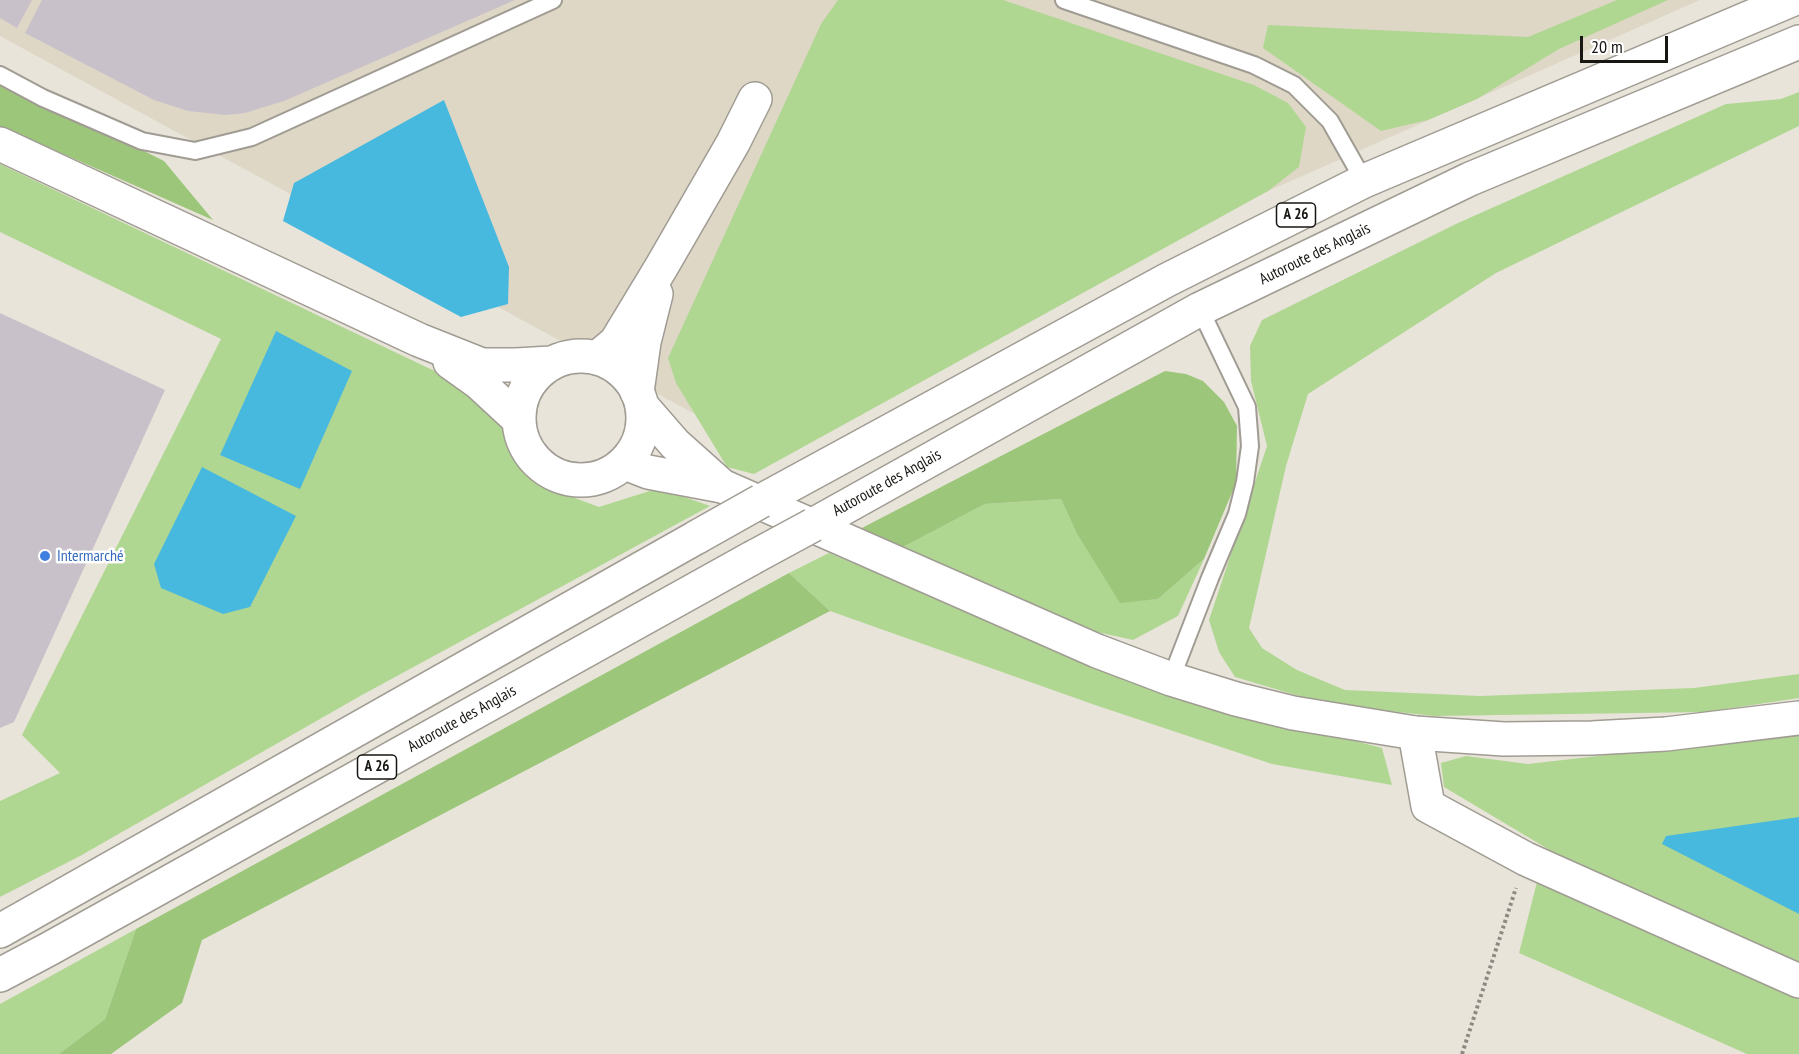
<!DOCTYPE html>
<meta charset="utf-8">
<style>
body{margin:0}
#map{position:relative;width:1799px;height:1054px;overflow:hidden;background:#e8e4da;font-family:"PT Sans Narrow",sans-serif}
canvas{display:block}
.scale{position:absolute;left:1580px;top:36px;width:88px;height:27px;box-sizing:border-box;border:3px solid #171612;border-top:0;padding-left:8px;font-size:18px;line-height:21px;white-space:nowrap;color:#171612;-webkit-text-stroke:4px #fff;paint-order:stroke}
</style>
<div id="map">
<canvas width="1799" height="1054"></canvas>
<div class="scale">20 m</div>
</div>
<script>
const context = document.querySelector('canvas').getContext('2d');
context.lineJoin = 'round';
function fillPath(path, color) { context.fillStyle = color; context.fill(path, 'evenodd'); }
function trace(path, color, width, dash) { context.strokeStyle = color; context.lineWidth = width; context.lineCap = dash ? 'butt' : 'round'; context.setLineDash(dash || []); context.stroke(path); }
function drawText(font, color, halo, rows, align = 'center') {
  context.font = font + ' "PT Sans Narrow",sans-serif'; context.lineWidth = 5; context.setLineDash([]); context.textBaseline = 'middle'; context.strokeStyle = halo; context.fillStyle = color; for (const [text, x, y, turn = 0] of rows) {
    context.save(); context.translate(x, y); context.rotate((+turn || 0) * Math.PI / 180); context.textAlign = isNaN(turn) ? turn : align; if (halo) context.strokeText(text, 0, 0); context.fillText(text, 0, 0); context.restore();
  }
}
const built = new Path2D(`
 M0 0H1700L726 431 0 36Z`);
const green = new Path2D(`
 M838 0H1003L1254 85 1288 103 1306 127 1299 167 1268 191 754 474 727 467 676 383 668 358 821 24Z
 M1617 0H1668L1559 49 1477 99 1428 120 1381 131 1263 48 1268 25 1528 37Z
 M1799 92V126L1496 273 1308 394 1286 466 1249 628 1262 648 1297 670 1345 690 1480 696 1694 688 1799 674V698L1706 712 1434 716 1326 704 1235 677 1219 652 1209 620 1267 446 1251 381 1250 346 1262 320 1458 223 1726 104 1781 99Z
 M0 164 441 374 498 417 512 437 524 471 540 485 599 507 659 488 710 506 362 695 80 856 0 897V801L60 773 22 735 221 339 0 232Z
 M1061 499 1077 534 1120 602 1158 599 1204 559 1178 616 1133 640 1097 632 903 547 985 504Z
 M829 553 1144 686 1382 748 1392 785 1272 764 1095 705 830 611 789 573Z
 M1799 733V965L1553 852 1444 787 1441 763 1466 756 1528 764Z
 M1538 878 1799 997V1054H1747L1519 953Z
 M136 929 105 1019 59 1054H0V1004Z`);
const forest = new Path2D(`
 M0 79 164 161 213 220 0 126Z
 M1165 371 1186 374 1203 381 1224 402 1237 426 1236 483 1204 559 1158 599 1120 603 1077 534 1061 499 985 504 903 547 860 529Z
 M789 573 830 611 202 940 182 1003 111 1054H59L105 1019 136 929Z`);
const water = new Path2D(`
 M444 100 509 267 508 304 461 317 283 221 294 183Z
 M276 331 352 371 300 489 220 455Z
 M202 467 296 516 250 607 223 614 161 588 154 564Z
 M1799 817V914L1662 844 1666 836Z`);
const building = new Path2D(`
 M0 0H32L17 28 0 18Z
 M42 0H515L284 101 245 113 226 115 188 111 154 100 25 33Z
 M0 313 165 390 14 722 0 728Z`);
const path = new Path2D(`
 M1462 1054 1516 888`);
const service = new Path2D(`
 M1064 0 1254 65 1294 85 1330 121 1364 181
 M0 75 43 98 142 141 195 151 252 137 553 0
 M1171 679 1210 578 1237 514 1245 482 1250 446 1247 407 1200 309`);
const minor = new Path2D(`
 M597 358 616 342 662 266 733 143 755 99
 M637 392 644 342 656 294
 M1415 733 1428 806 1526 859 1799 981`);
const tertiary = new Path2D(`
 M0 144 419 340 482 365H516L551 363
 M519 418a62 62 0 1 1 124 0a62 62 0 1 1-124 0Z
 M450 362 478 382 518 419
 M642 406 675 444 722 486
 M625 463 648 472 722 486 1097 651 1171 679 1236 699 1293 713 1415 733 1504 739 1592 738 1666 734 1799 718`);
const motorway = new Path2D(`
 M761 501 1167 280 1364 181 1791 0
 M813 525 1200 309 1470 179 1799 42
 M0 931 697 537
 M0 975 49 949 752 558`);
const motorwayBridge = new Path2D(`
 M697 537 761 501
 M752 558 813 525`);
const markers = [
 [45,556,6,"#3f7fe0"]
];
const shields = [
 [1296,215,39],
 [377,767,39]
];
const shieldNames = [
 ["A 26",1296,215],
 ["A 26",377,767]
];
const streetNames = [
 ["Autoroute des Anglais",1315,254,-26],
 ["Autoroute des Anglais",887,483,-29],
 ["Autoroute des Anglais",462,719,-29]
];
const shopNames = [
 ["Intermarché",57,556]
];
fillPath(built, '#ded7c6');
fillPath(green, '#b0d792');
fillPath(forest, '#9cc679');
fillPath(water, '#48b9de');
fillPath(building, '#c9c1c9');
trace(service, '#a09c93', 20);
trace(minor, '#a09c93', 36);
trace(tertiary, '#a09c93', 36);
trace(motorway, '#a09c93', 36);
trace(path, '#8d8a83', 4, [3, 3]);
trace(service, '#fff', 16);
trace(minor, '#fff', 33);
trace(tertiary, '#fff', 33);
trace(motorway, '#fff', 33);
trace(motorwayBridge, '#a09c93', 36, []);
trace(motorwayBridge, '#fff', 33);
for (const [x, y, r, color] of markers) { const dot = new Path2D(); dot.arc(x, y, r, 0, 2 * Math.PI); context.fillStyle = color; context.fill(dot); trace(dot, '#fff', 2); }
for (const [x, y, w] of shields) { const box = new Path2D(); box.roundRect(x - w / 2, y - 12, w, 24, 4.5); context.fillStyle = '#fff'; context.fill(box); trace(box, '#171612', 1.5); }
drawText('bold 15px', '#171612', null, shieldNames);
drawText('16px', '#171612', '#fff', streetNames);
drawText('16px', '#366cbe', '#fff', shopNames, 'left');
</script>
